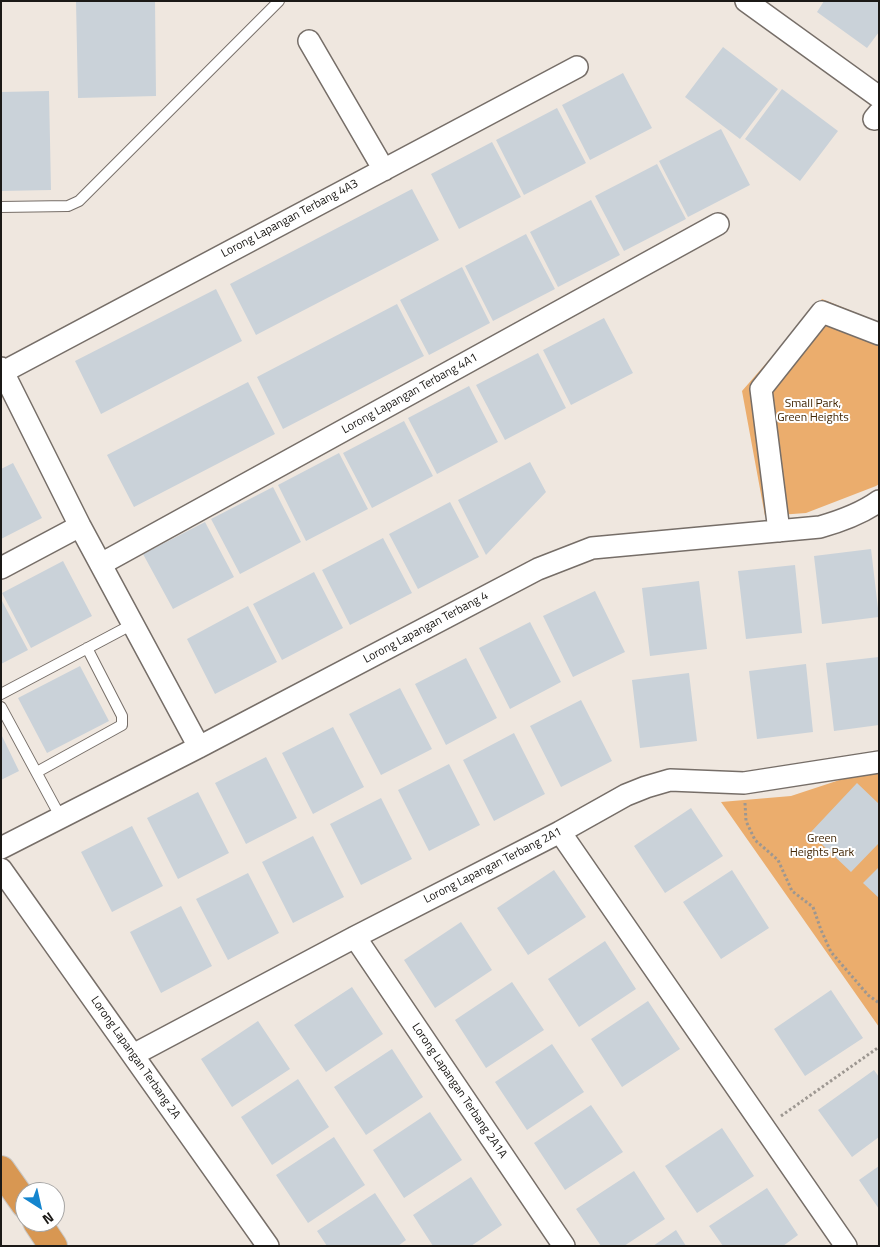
<!DOCTYPE html>
<style>
body{margin:0}
#map{position:relative;width:880px;height:1247px;overflow:hidden;background:#efe7df;font-family:"Titillium Web",sans-serif}
canvas{display:block}
.frame{position:absolute;inset:0;border:2px solid #1b1916;pointer-events:none}
.north{position:absolute;left:15px;top:1182px;width:50px;height:50px;box-sizing:border-box;background:#fff;border:1px solid #a4a3a2;border-radius:50%;rotate:145deg;font-size:14px;font-weight:700;line-height:20px;text-align:center;color:#1b1916}
.north::after{content:'';display:block;margin:auto;width:18px;height:22px;background:#1485ce;clip-path:polygon(50% 0,100% 100%,50% 72%,0 100%)}
</style>
<div id="map">
<canvas width="880" height="1247"></canvas>
<div class="frame"></div>
<div class="north">N</div>
</div>
<script>
const context = document.querySelector('canvas').getContext('2d');
context.lineJoin = 'round';
function fillPath(path, color) { context.fillStyle = color; context.fill(path, 'evenodd'); }
function trace(path, color, width, dash) { context.strokeStyle = color; context.lineWidth = width; context.lineCap = dash ? 'butt' : 'round'; context.setLineDash(dash || []); context.stroke(path); }
function drawText(font, color, halo, rows, align = 'center') {
  context.font = font + ' "Titillium Web",sans-serif'; context.lineWidth = 4; context.setLineDash([]); context.textBaseline = 'middle'; context.strokeStyle = halo; context.fillStyle = color; for (const [text, x, y, turn = 0] of rows) {
    context.save(); context.translate(x, y); context.rotate((+turn || 0) * Math.PI / 180); context.textAlign = isNaN(turn) ? turn : align; if (halo) context.strokeText(text, 0, 0); context.fillText(text, 0, 0); context.restore();
  }
}
const green = new Path2D(`
 M822 299 879 322V484L876 486 806 513 765 516 742 391Z
 M879 767V1027L721 802 791 796Z`);
const building = new Path2D(`
 M76 1H155L156 96 78 98Z
 M824 1H879V32L867 48 817 12Z
 M723 47 778 89 740 139 685 97Z
 M623 73 652 128 590 160 562 105Z
 M782 89 838 131 800 181 745 139Z
 M49 91 51 190 1 191V92Z
 M557 108 586 163 524 195 496 140Z
 M721 129 750 185 688 217 659 161Z
 M492 142 521 197 459 229 431 174Z
 M657 164 686 219 624 251 595 196Z
 M412 189 439 240 256 335 230 284Z
 M591 200 620 255 558 287 530 232Z
 M526 234 555 289 493 321 465 266Z
 M462 267 490 323 429 355 400 300Z
 M216 289 242 341 101 414 75 361Z
 M397 304 424 356 283 429 257 377Z
 M604 318 633 373 571 405 543 350Z
 M538 353 566 408 505 440 476 385Z
 M248 382 275 434 134 507 107 455Z
 M469 386 498 442 437 474 408 418Z
 M404 421 433 476 372 508 343 453Z
 M339 453 368 509 306 541 278 485Z
 M530 462 546 492 486 555 458 500Z
 M13 463 42 518 1 539V469Z
 M273 487 301 542 240 574 211 519Z
 M450 502 479 557 418 589 389 534Z
 M205 522 234 577 173 609 143 554Z
 M383 538 412 593 350 625 322 570Z
 M871 549 879 617 822 624 814 556Z
 M63 561 92 616 31 648 2 593Z
 M795 565 802 633 746 639 738 571Z
 M314 572 343 628 282 660 253 604Z
 M699 581 707 649 650 656 642 588Z
 M595 591 625 652 573 677 543 616Z
 M1 599 28 650 1 664Z
 M248 606 277 662 215 694 187 639Z
 M530 622 561 682 510 709 479 648Z
 M879 657V725L834 731 826 663Z
 M466 658 497 718 446 745 415 684Z
 M806 664 813 732 757 739 749 671Z
 M80 666 109 721 47 753 18 698Z
 M689 673 697 741 640 748 632 680Z
 M400 688 432 749 381 775 349 714Z
 M581 700 612 761 561 787 530 726Z
 M333 727 364 787 313 814 282 753Z
 M514 733 545 794 494 821 463 760Z
 M1 734 19 771 1 780Z
 M266 757 297 818 246 844 215 783Z
 M449 764 480 825 429 851 398 790Z
 M857 783 879 804V843L851 872 810 833Z
 M198 792 229 853 178 879 147 818Z
 M381 798 412 859 361 885 330 824Z
 M691 808 723 856 665 893 634 846Z
 M132 826 163 886 112 912 81 852Z
 M313 836 344 897 293 923 262 862Z
 M879 867V898L863 883Z
 M554 870 586 917 528 955 497 908Z
 M732 870 769 928 721 959 683 902Z
 M248 873 279 933 228 960 196 899Z
 M181 906 212 966 161 993 130 932Z
 M461 922 492 970 435 1008 404 960Z
 M605 941 636 989 579 1027 548 979Z
 M512 982 544 1030 486 1068 455 1020Z
 M352 987 383 1034 326 1072 294 1025Z
 M831 990 863 1038 805 1076 774 1029Z
 M648 1001 680 1049 622 1087 591 1039Z
 M258 1021 290 1069 232 1107 201 1059Z
 M552 1044 584 1092 527 1130 495 1082Z
 M392 1049 423 1097 366 1135 334 1087Z
 M874 1070 879 1077V1137L852 1157 818 1110Z
 M298 1079 329 1127 272 1165 241 1117Z
 M591 1105 623 1152 565 1190 534 1143Z
 M430 1112 462 1160 404 1198 373 1150Z
 M722 1128 754 1176 697 1213 665 1166Z
 M334 1137 365 1185 308 1223 276 1175Z
 M879 1166V1209L859 1180Z
 M634 1171 665 1219 624 1246H601L576 1209Z
 M471 1177 502 1225 471 1246H433L413 1215Z
 M767 1188 798 1235 783 1246H723L709 1226Z
 M375 1193 406 1240 398 1246H327L317 1231Z
 M676 1230 686 1246H653Z`);
const path = new Path2D(`
 M745 803 746 821 755 840 778 860 792 891 813 907 821 930 831 952 868 995 879 1003
 M781 1116 879 1047`);
const lane = new Path2D(`
 M1 207 68 206 79 201 279 1
 M1 694 133 624
 M1 707 61 818
 M37 772 122 725V716L87 648`);
const street = new Path2D(`
 M746 1 879 97
 M309 41 384 170
 M874 119 879 113
 M1 368 80 526 199 747
 M3 372 577 67
 M779 531 761 389 822 312 879 334
 M101 564 718 224
 M1 568 80 526
 M560 832 846 1246
 M1 848 199 747 538 569 592 548 820 527C841 521 861 514 879 501
 M1 869 268 1246
 M355 937 564 1246
 M133 1055 355 937 560 832 626 795 646 787 670 780 744 783 879 762`);
const highway = new Path2D(`
 M1 1170 25 1204
 M37 1222 53 1246`);
const streetNames = [
 ["Lorong Lapangan Terbang 4A3",290,219,-28],
 ["Lorong Lapangan Terbang 4A1",410,394,-29],
 ["Lorong Lapangan Terbang 4",426,628,-28],
 ["Lorong Lapangan Terbang 2A1",493,866,-27],
 ["Lorong Lapangan Terbang 2A",135,1058,55],
 ["Lorong Lapangan Terbang 2A1A",459,1091,56]
];
const parkNames = [
 ["Small Park,",813,404],
 ["Green Heights",813,418],
 ["Green",822,839],
 ["Heights Park",822,853]
];
fillPath(green, '#ebad6d');
fillPath(building, '#cad2d9');
trace(lane, '#766e68', 12);
trace(street, '#766e68', 24);
trace(highway, '#c8c8c7', 30);
trace(path, '#9d9791', 3, [2.5, 2.5]);
trace(lane, '#fff', 10);
trace(street, '#fff', 21);
trace(highway, '#d89752', 28);
drawText('12px', '#1b1916', '#fff', streetNames);
drawText('12px', '#412503', '#fff', parkNames);
</script>
